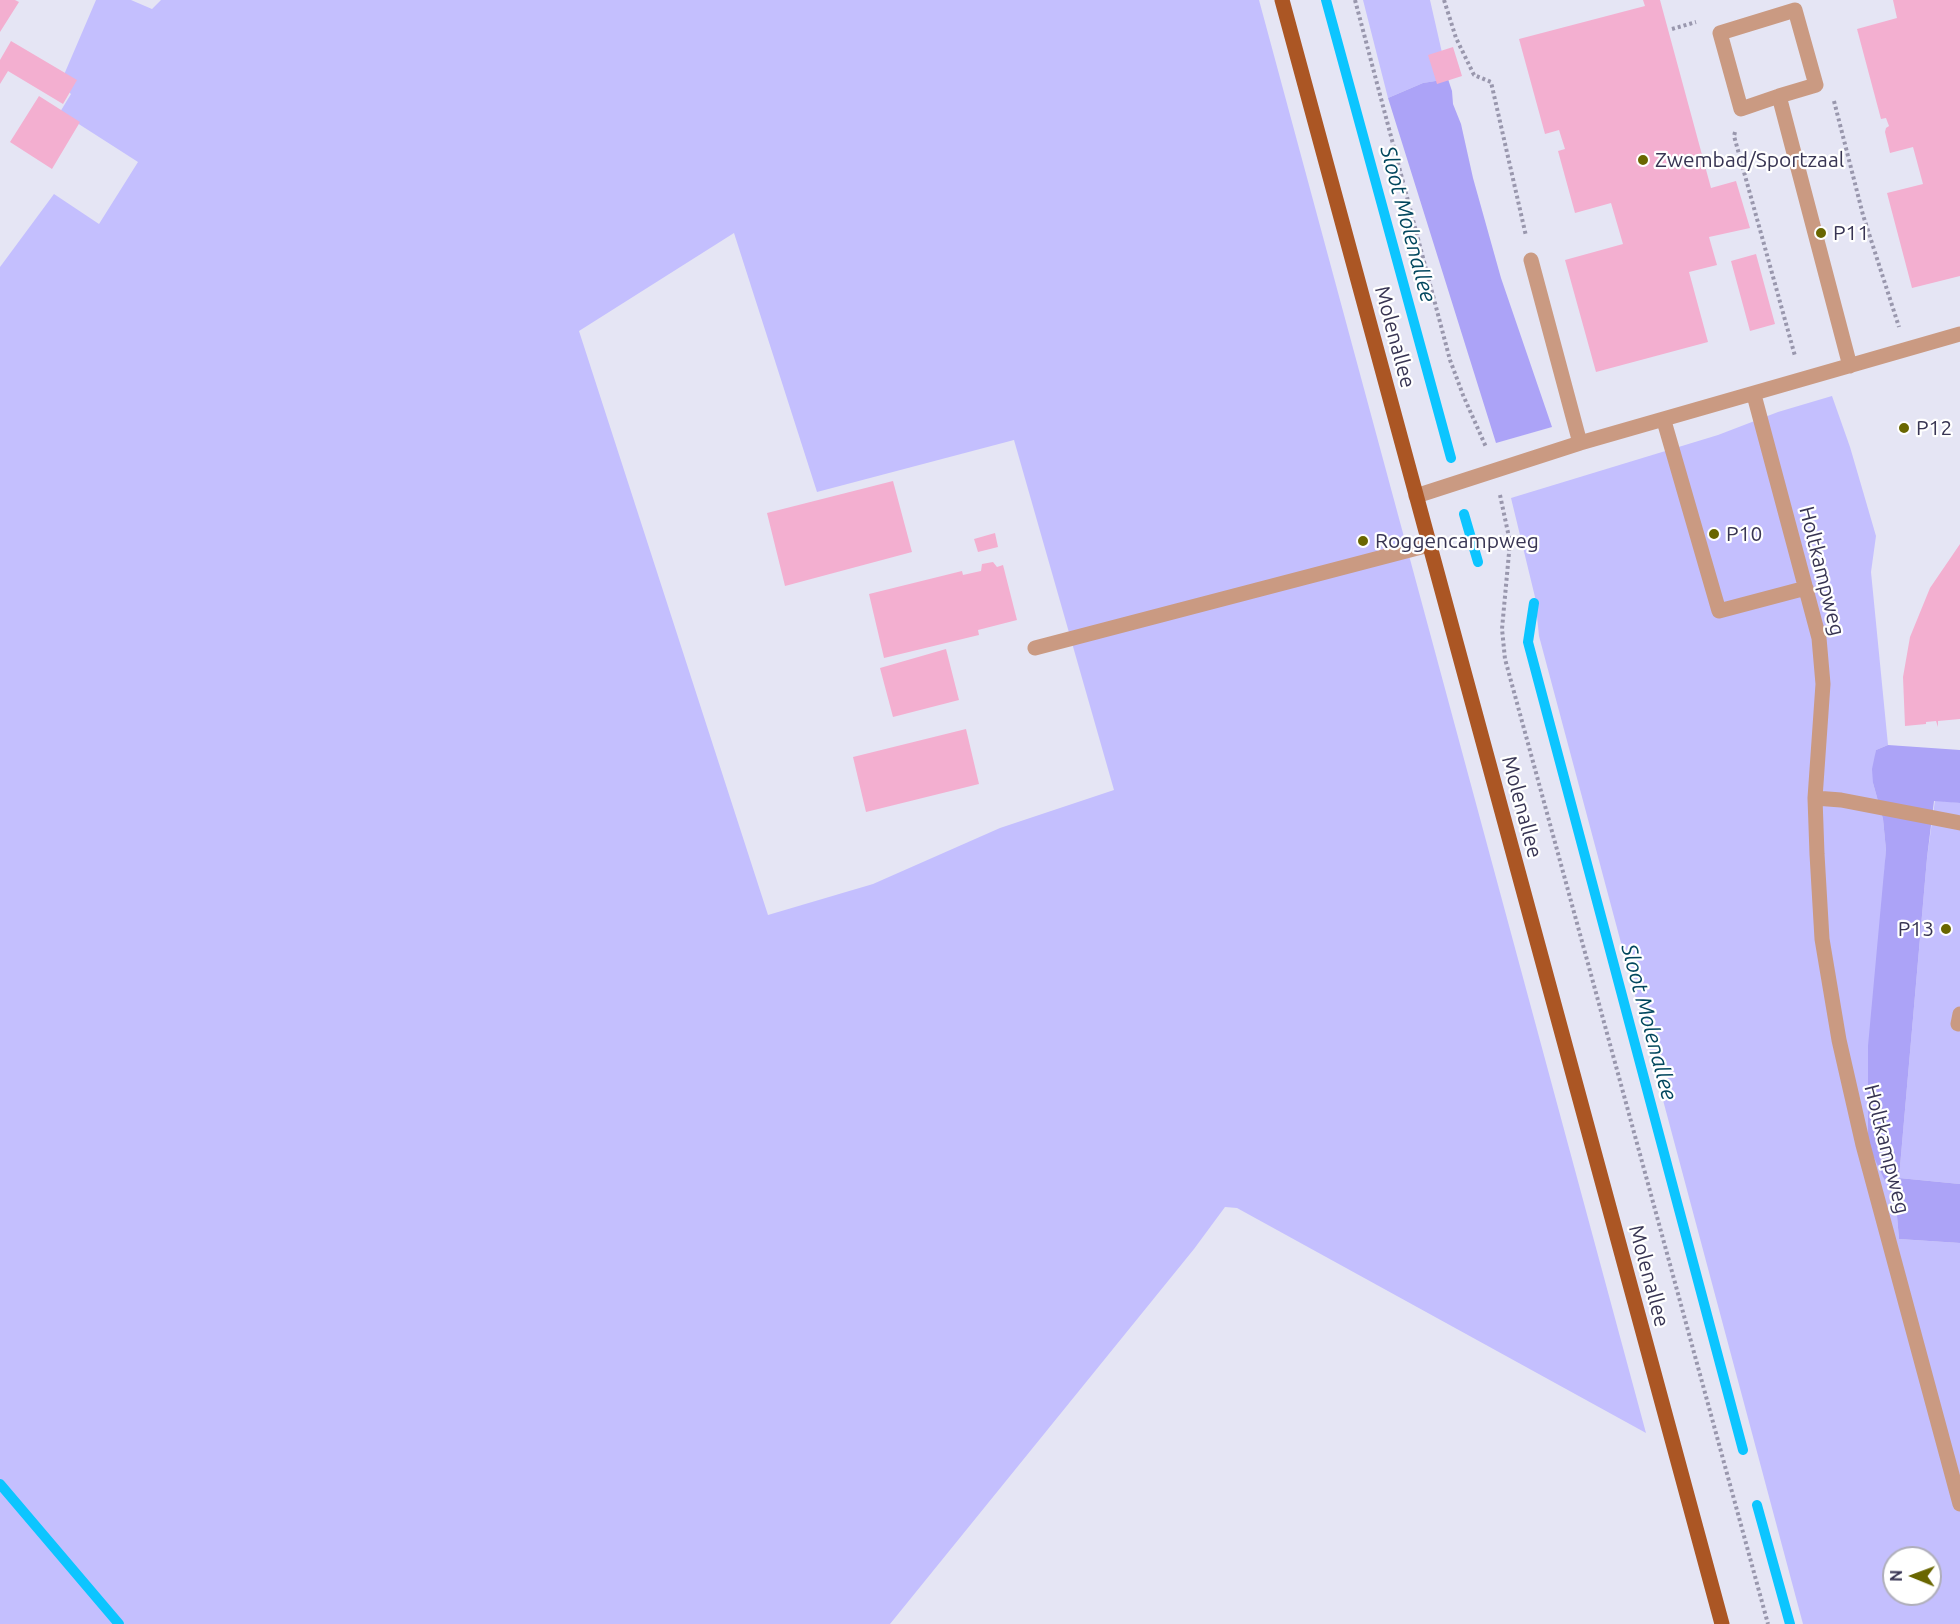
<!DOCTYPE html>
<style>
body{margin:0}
#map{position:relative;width:1960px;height:1624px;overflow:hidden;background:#e5e5f4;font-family:Ubuntu,sans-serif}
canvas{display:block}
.north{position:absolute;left:1882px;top:1546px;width:60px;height:60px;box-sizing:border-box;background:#fff;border:2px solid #afaeba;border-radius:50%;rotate:271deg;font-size:16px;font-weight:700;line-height:24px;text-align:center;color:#383553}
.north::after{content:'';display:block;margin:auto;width:21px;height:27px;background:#696600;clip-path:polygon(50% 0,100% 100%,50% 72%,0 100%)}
</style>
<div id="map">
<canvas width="1960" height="1624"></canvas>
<div class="north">N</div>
</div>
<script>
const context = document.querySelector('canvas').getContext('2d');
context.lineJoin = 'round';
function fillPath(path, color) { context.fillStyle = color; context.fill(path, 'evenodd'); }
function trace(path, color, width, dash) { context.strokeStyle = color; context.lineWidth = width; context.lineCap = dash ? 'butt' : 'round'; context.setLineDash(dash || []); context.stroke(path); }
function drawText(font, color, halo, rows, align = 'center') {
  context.font = font + ' Ubuntu,sans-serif'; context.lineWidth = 4.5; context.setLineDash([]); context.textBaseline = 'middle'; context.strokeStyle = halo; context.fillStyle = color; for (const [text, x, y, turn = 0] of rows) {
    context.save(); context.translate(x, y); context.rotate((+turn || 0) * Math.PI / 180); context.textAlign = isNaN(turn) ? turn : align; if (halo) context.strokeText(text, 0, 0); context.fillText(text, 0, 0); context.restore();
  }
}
const green = new Path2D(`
 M96 0H131L152 9 161 0H1259L1646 1433 1237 1208 1225 1207 1194 1249 890 1624H0V267L54 194 99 224 138 162 60 112 71 94 60 84ZM734 233 817 492 1014 440 1114 790 1000 828 873 884 768 915 579 331Z
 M1363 0H1430L1448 79 1423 83 1388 98Z
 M1832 396 1850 447 1876 536 1871 572 1888 745 1876 750 1873 783 1883 819 1886 850 1883 896 1885 1177 1896 1204 1899 1239 1960 1243V1624H1803L1539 636 1535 597 1511 498 1718 435 1778 412ZM1894 1558H1930V1594H1894Z
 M1935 800 1960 803V1184L1899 1178 1927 858Z`);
const forest = new Path2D(`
 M1448 79 1452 91 1453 104 1461 124 1473 178 1501 278 1552 427 1496 443 1388 98 1423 83Z
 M1888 745 1960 750V803L1934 801 1927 858 1899 1178 1960 1184V1243L1899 1239 1896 1204 1868 1145V1046L1886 850 1883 819 1873 783 1872 769 1876 750Z`);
const stream = new Path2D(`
 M1326 0 1451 458
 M1464 514 1478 562
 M1534 603 1528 642 1743 1450
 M0 1484 119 1624
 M1757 1505 1790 1624`);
const building = new Path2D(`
 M0 0H15L19 2 0 32Z
 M1643 0H1660L1711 188 1736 181 1750 228 1709 237 1717 265 1689 272 1708 342 1596 372 1565 260 1623 244 1611 203 1575 213 1558 151 1565 149 1559 130 1545 134 1519 39 1645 6Z
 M1893 0H1960V276L1912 288 1887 193 1923 184 1913 147 1890 153 1885 132 1886 128 1889 126 1886 118 1881 119 1857 29 1897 18Z
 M11 41 77 80 63 104 8 71 0 84V60Z
 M1453 47 1462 76 1437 84 1428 55Z
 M39 96 80 122 52 169 10 142Z
 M1756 254 1775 324 1750 331 1731 261Z
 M893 481 912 552 785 586 767 513Z
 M995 533 998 547 978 552 974 539Z
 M1960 544V719L1938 721V727L1936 721 1926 722V724L1905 726 1903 677 1910 637 1930 588Z
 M993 562 997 567 1003 565 1017 620 978 630 979 635 884 658 869 594 962 571 963 575 981 571 982 564Z
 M946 649 959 700 893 717 880 668Z
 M966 729 979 784 866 812 853 757Z`);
const path = new Path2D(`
 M1355 0 1450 360 1463 395 1486 447
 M1444 0 1456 38 1474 75 1491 82 1526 236
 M1672 29 1696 22
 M1834 101 1863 215 1899 327
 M1735 132 1734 136 1795 356
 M1500 495 1510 542 1502 629 1505 659 1768 1624`);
const minor = new Path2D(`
 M1779 96 1741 109 1720 33 1795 10 1816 85 1779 96 1850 366
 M1531 260 1580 443
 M1754 395 1819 638 1823 684 1815 798 1817 854 1822 939 1839 1040 1863 1145 1960 1504
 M1664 421 1719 611 1806 588
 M1416 496 1580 443 1960 334
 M1035 648 1429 545
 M1815 798 1841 800 1960 823
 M1958 1024 1960 1014`);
const major = new Path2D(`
 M1282 0 1722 1624`);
const markers = [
 [1643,160,6,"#696600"],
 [1821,233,6,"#696600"],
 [1904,428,6,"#696600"],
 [1714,534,6,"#696600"],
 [1363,541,6,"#696600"],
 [1946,929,6,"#696600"]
];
const poiNames = [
 ["Zwembad/Sportzaal",1655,160],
 ["P11",1833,233],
 ["P12",1916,428],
 ["P10",1726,534],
 ["Roggencampweg",1375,541],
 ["P13",1934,929,"right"]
];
const streetNames = [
 ["Molenallee",1395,337,75],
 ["Holtkampweg",1822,571,76],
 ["Molenallee",1522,807,75],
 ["Holtkampweg",1887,1149,76],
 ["Molenallee",1649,1276,75]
];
const waterNames = [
 ["Sloot Molenallee",1408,224,75],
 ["Sloot Molenallee",1649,1022,75]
];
fillPath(green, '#c4bffe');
fillPath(forest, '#aca3f7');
trace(stream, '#0cc5ff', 10);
fillPath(building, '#f3afd0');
trace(path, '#9997ad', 4, [3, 3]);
trace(minor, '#ca9a82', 15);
trace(major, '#ab5624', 15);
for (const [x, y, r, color] of markers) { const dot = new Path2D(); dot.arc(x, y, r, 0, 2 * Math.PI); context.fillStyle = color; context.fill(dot); trace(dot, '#fff', 2); }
drawText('21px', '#383553', '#fff', poiNames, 'left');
drawText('21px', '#383553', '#fff', streetNames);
drawText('italic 22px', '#02475e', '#fff', waterNames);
</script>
